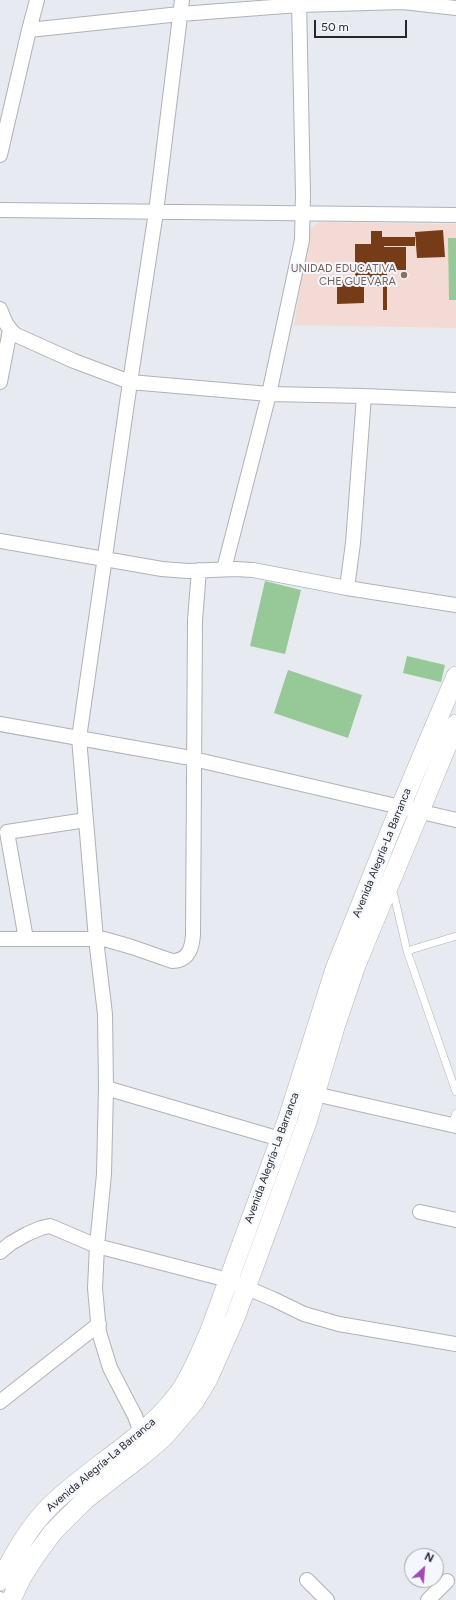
<!DOCTYPE html>
<meta charset="utf-8">
<style>
body{margin:0}
#map{position:relative;width:456px;height:1600px;overflow:hidden;background:#e7ebf1;font-family:Figtree,sans-serif}
canvas{display:block}
.north{position:absolute;left:404px;top:1548px;width:40px;height:40px;box-sizing:border-box;background:#f4f8fe;border:1px solid #a1a4a9;border-radius:50%;rotate:26deg;font-size:11px;font-weight:700;line-height:16px;text-align:center;color:#252729}
.north::after{content:'';display:block;margin:auto;width:14px;height:18px;background:#a149b6;clip-path:polygon(50% 0,100% 100%,50% 72%,0 100%)}
.scale{position:absolute;left:314px;top:20px;width:93px;height:18px;box-sizing:border-box;border:2px solid #252729;border-top:0;padding-left:5px;font-size:12px;line-height:14px;white-space:nowrap;color:#252729;-webkit-text-stroke:3px #f4f8fe;paint-order:stroke}
</style>
<div id="map">
<canvas width="456" height="1600"></canvas>
<div class="north">N</div>
<div class="scale">50 m</div>
</div>
<script>
const context = document.querySelector('canvas').getContext('2d');
context.lineJoin = 'round';
function fillPath(path, color) { context.fillStyle = color; context.fill(path, 'evenodd'); }
function trace(path, color, width, dash) { context.strokeStyle = color; context.lineWidth = width; context.lineCap = dash ? 'butt' : 'round'; context.setLineDash(dash || []); context.stroke(path); }
function drawText(font, color, halo, rows, align = 'center') {
  context.font = font + ' Figtree,sans-serif'; context.lineWidth = 4; context.setLineDash([]); context.textBaseline = 'middle'; context.strokeStyle = halo; context.fillStyle = color; for (const [text, x, y, turn = 0] of rows) {
    context.save(); context.translate(x, y); context.rotate((+turn || 0) * Math.PI / 180); context.textAlign = isNaN(turn) ? turn : align; if (halo) context.strokeText(text, 0, 0); context.fillText(text, 0, 0); context.restore();
  }
}
const education = new Path2D(`
 M319 222 456 224V328L294 325 310 229Z`);
const green = new Path2D(`
 M448 238H456V300H449Z
 M265 581 301 590 285 654 250 646Z
 M407 656 445 665 441 682 403 673Z
 M288 670 362 695 348 738 274 713Z`);
const building = new Path2D(`
 M443 230 445 257 417 258 415 232Z
 M371 231H382V237H415V246H384V247H406V270H387V310H383V286H364V303L337 304V280H355V244H371Z`);
const service = new Path2D(`
 M390 891 394 895 407 951 456 1092
 M407 951 456 936
 M452 1125 456 1113`);
const minor = new Path2D(`
 M29 30 180 14 299 5 403 2 456 8
 M0 155 29 30 37 0
 M0 210 456 215
 M0 309C4 320 7 328 16 335L74 361 130 382 269 394 364 396 456 400
 M0 382 10 330
 M0 541 162 569 188 571 235 569 253 570 347 588 456 605
 M224 569 269 394 302 240 303 194 299 0
 M347 588 353 543 364 396
 M0 724 185 757 456 820
 M0 939H104L132 947 172 961C188 961 192 949 193 935L195 620 199 570
 M26 939 7 832 86 820
 M106 1088 280 1139
 M306 1092 456 1126
 M420 1212 456 1220
 M0 1252 11 1243 27 1234 41 1228 50 1226 97 1246 228 1280 273 1299 304 1314 339 1324 456 1344
 M0 1402 99 1324
 M147 1439 141 1433 135 1416 110 1368 99 1332 95 1288 97 1246 104 1174 106 1088 105 1014 96 939 79 738 130 382 156 212 182 0
 M307 1580 327 1600
 M0 1599 1 1600
 M428 1600 447 1581`);
const secondary = new Path2D(`
 M0 1581C13 1555 28 1528 49 1507 88 1468 140 1442 175 1398 190 1379 199 1355 209 1333L288 1118 335 969 389 834 456 676
 M11 1600 22 1577 36 1555 53 1532 86 1499 143 1455 164 1437 194 1402 208 1379 235 1318 307 1122 335 1027 356 965 456 724`);
const markers = [
 [404,275,4,"#8d6e63"]
];
const educationNames = [
 ["UNIDAD EDUCATIVA",396,269],
 ["CHE GUEVARA",396,282]
];
const streetNames = [
 ["Avenida Alegría-La Barranca",382,853,-68],
 ["Avenida Alegría-La Barranca",272,1158,-70],
 ["Avenida Alegría-La Barranca",101,1465,-40]
];
fillPath(education, '#f4dad4');
fillPath(green, '#97c897');
fillPath(building, '#763c18');
trace(service, '#aeb2b8', 8);
trace(minor, '#aeb2b8', 16);
trace(secondary, '#aeb2b8', 20);
trace(service, '#fff', 7);
trace(minor, '#fff', 14);
trace(secondary, '#fff', 19);
for (const [x, y, r, color] of markers) { const dot = new Path2D(); dot.arc(x, y, r, 0, 2 * Math.PI); context.fillStyle = color; context.fill(dot); trace(dot, '#f4f8fe', 1.5); }
drawText('11px', '#785e54', '#f4f8fe', educationNames, 'right');
drawText('11px', '#252729', '#f4f8fe', streetNames);
</script>
